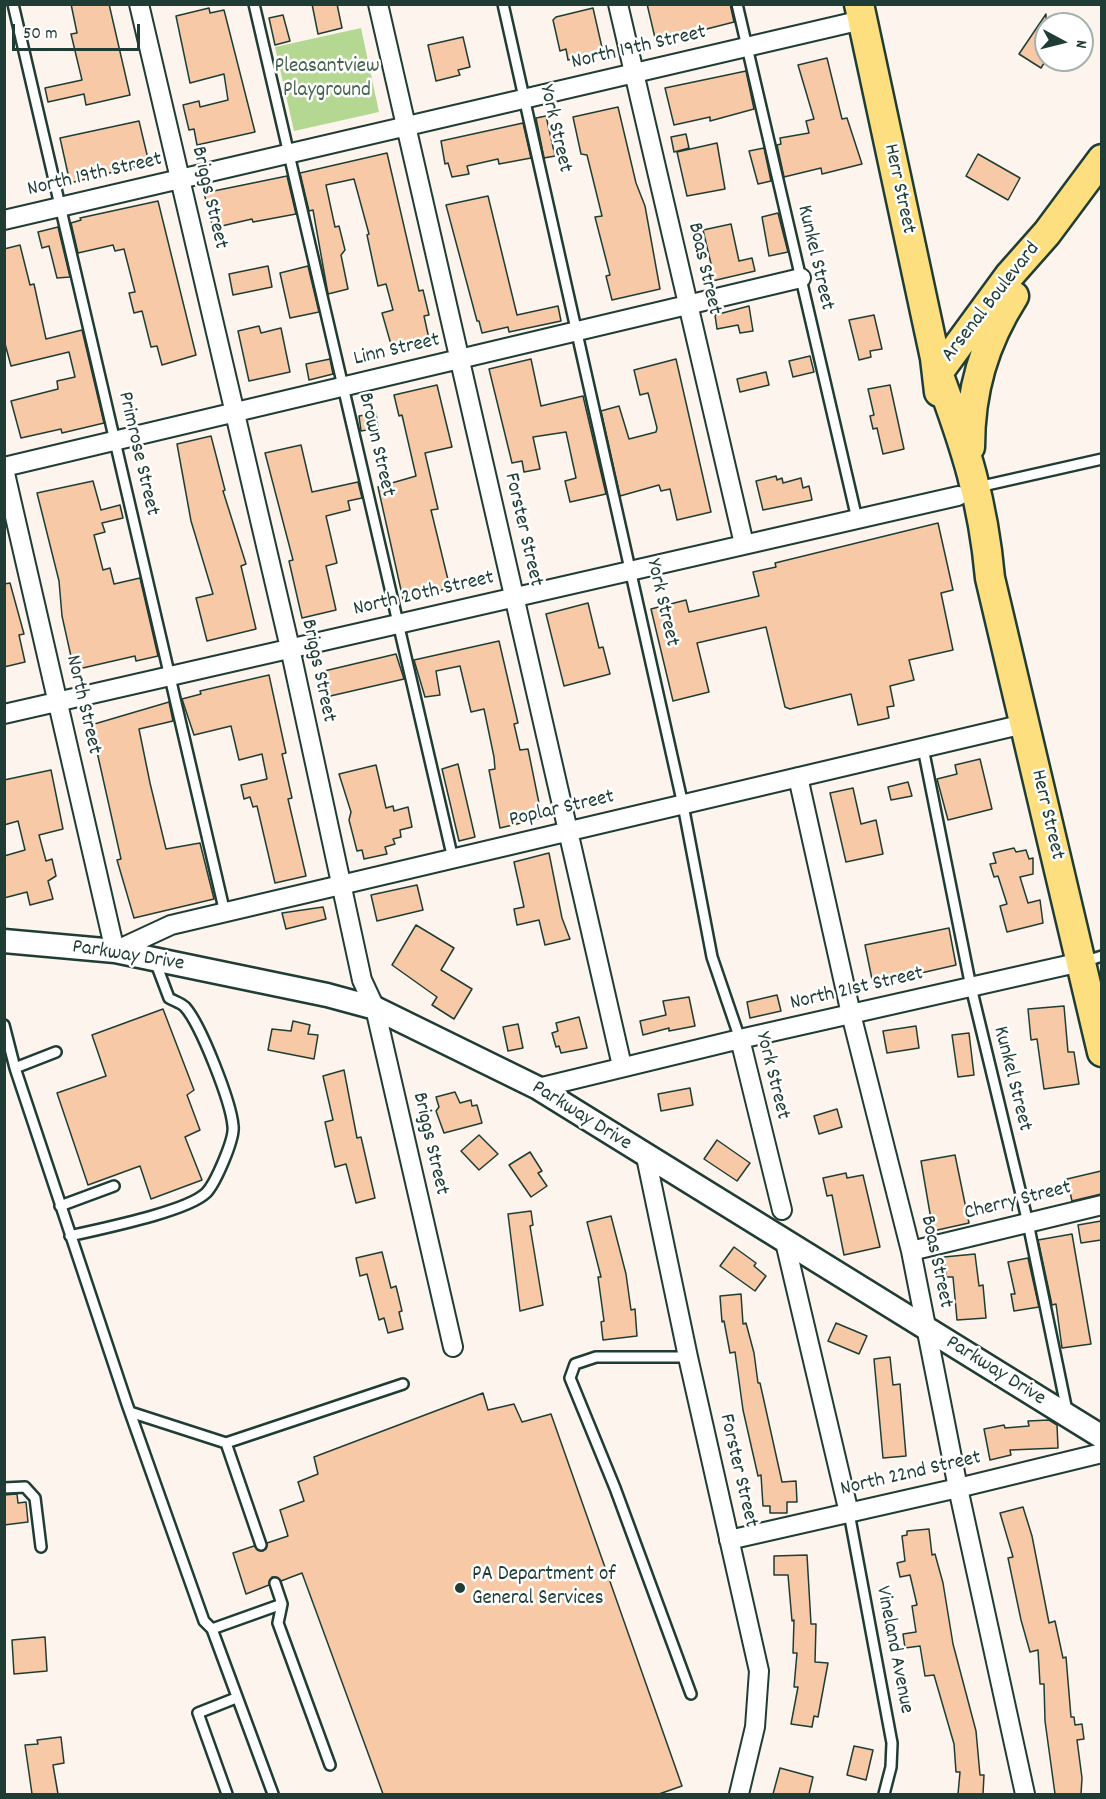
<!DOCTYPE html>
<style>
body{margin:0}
#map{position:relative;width:1106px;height:1799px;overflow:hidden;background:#fdf4ed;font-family:Dekko,sans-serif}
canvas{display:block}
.frame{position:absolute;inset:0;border:6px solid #1f3d34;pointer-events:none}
.north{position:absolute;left:1034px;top:12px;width:60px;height:60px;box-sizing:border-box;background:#fff;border:2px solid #a5b1ae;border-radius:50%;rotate:97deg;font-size:16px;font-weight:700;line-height:24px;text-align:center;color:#1f3d34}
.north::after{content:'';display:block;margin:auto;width:21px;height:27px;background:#1f3d34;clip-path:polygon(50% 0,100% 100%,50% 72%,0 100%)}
.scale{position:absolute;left:12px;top:24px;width:128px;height:27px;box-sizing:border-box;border:3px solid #1f3d34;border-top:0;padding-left:8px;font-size:18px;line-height:21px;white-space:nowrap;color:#1f3d34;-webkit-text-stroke:4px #fff;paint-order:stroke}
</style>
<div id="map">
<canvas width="1106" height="1799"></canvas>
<div class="frame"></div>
<div class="north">N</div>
<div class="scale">50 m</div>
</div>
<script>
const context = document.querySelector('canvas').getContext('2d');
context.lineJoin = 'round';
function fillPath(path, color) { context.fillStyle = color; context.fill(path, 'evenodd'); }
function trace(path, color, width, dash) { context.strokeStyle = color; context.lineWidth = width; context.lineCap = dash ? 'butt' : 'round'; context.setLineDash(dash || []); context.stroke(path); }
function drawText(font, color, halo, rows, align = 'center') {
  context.font = font + ' Dekko,sans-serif'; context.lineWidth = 5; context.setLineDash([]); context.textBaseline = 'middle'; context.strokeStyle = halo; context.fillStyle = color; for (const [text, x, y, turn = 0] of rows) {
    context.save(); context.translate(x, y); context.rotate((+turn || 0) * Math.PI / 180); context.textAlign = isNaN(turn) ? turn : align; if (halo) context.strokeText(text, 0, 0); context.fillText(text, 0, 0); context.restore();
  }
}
const green = new Path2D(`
 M361 28 379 112 294 131 275 47Z`);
const building = new Path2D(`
 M71 4H109L130 95 86 105 84 94 48 102 45 88 82 80 71 34 77 33Z
 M312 4H337L342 28 318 34Z
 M647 4H730L734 22 656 42Z
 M209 8 210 13 224 10 255 132 197 145 194 129 189 130 183 105 199 101 200 107 228 100 224 74 190 83 176 16Z
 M593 8 603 52 568 60 566 49 560 51 553 20 556 17Z
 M1046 14V60L1041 68 1019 54Z
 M283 15 290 41 275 45 269 18Z
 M463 37 470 67 458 70 460 75 436 81 428 45Z
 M827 58 842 119 847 118 862 164 822 174 821 168 784 177 777 145 781 144 780 138 809 133 806 121 814 119 798 65Z
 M746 71 754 109 710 121V117L674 125 665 88Z
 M618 107 636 183 645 206 660 289 612 300 606 276 610 275 595 217 602 216 587 155 581 154 573 117Z
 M546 116 555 156 544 158 536 118Z
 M139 121 149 163 70 183 60 138Z
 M523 123 531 158 499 164 498 159 467 166 469 174 452 177 448 163 445 164 441 141Z
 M686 134 689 148 674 152 671 137Z
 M717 143 725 189 687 196 677 152Z
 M764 148 771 181 758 184 749 151Z
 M387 153 419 291 423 290 429 315 424 316 429 339 392 348 382 313 393 310 386 284 378 286 367 235 369 234 354 179 326 185 335 227 339 226 345 250 341 255 348 289 328 294 313 210 309 211 300 173Z
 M978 154 1020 178 1008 200 966 176Z
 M287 176 296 214 253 222 252 219 213 228 204 193Z
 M488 196 517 315 558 306 561 321 509 332 508 327 482 333 479 321H477L446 205Z
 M158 201 196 355 162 365 157 346 151 347 142 311 134 313 129 293 135 292 124 249 115 251 113 245 78 253 71 223 81 220 80 218Z
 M778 213 788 252 769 256 762 217Z
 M731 224 739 261 752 258 755 271 708 282 705 269 712 268 703 230Z
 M58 227 70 277 57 278 49 246 42 248 38 232Z
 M20 245 30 285 34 284 46 339 82 330 104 423 62 433 61 429 21 438 11 401 58 389 57 381 75 377 69 352 11 366 4 340V249Z
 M268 266 272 287 233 295 229 274Z
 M308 266 319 312 290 318 280 273Z
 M749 306 753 331 740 333 738 325 717 329 715 315Z
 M874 315 882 349 870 351 871 357 859 360 849 320Z
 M259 326 261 333 281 328 290 372 249 381 238 331Z
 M810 356 814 372 793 377 789 361Z
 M330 359 333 374 309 380 306 364Z
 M531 359 541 406 583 396 606 494 570 502 565 481 576 478 566 432 533 437 540 469 524 472 522 461 512 463 489 369Z
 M676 359 711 512 677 520 670 489 661 491 659 485 620 496 601 411 619 406 629 439 656 432 657 428 648 393 640 395 634 370Z
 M766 372 769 385 740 392 737 379Z
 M437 385 452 447 425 453 438 509 431 510 450 588 403 599 378 487 416 476 402 415 399 416 394 395Z
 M890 385 904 449 883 454 877 428 873 429 870 416 874 415 868 389Z
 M376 413 378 428 361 431 359 416Z
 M211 436 225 490 223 491 246 564 241 566 256 629 207 641 196 598 213 594 191 521 177 444Z
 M301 445 312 492 358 482 362 498 348 501 350 510 326 516 337 563 326 566 336 610 302 618 289 561 293 560 265 453Z
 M776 476 777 480 782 478 783 483 801 478 803 488 809 486 812 500 763 510 756 481Z
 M93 481 101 510 120 505 123 518 102 523 105 532 94 535 103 570 110 568 114 584 140 578 158 656 136 661 135 656 74 670 62 616 59 581 37 493Z
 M938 523 953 590 941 593 953 650 909 660 914 680 890 686 894 706 887 707 889 718 858 725 851 694 790 709 785 707 766 627 697 643 709 692 673 701 651 609 686 600 689 612 759 596 753 572 776 567 775 563Z
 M10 583 24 634 19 635 25 662 4 667V584Z
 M588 603 599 648 603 647 610 674 564 686 546 614Z
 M499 641 518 723 514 724 520 750 528 749 542 818 500 828 489 770 495 769 494 757 484 709 471 712 460 666 436 671 440 695 425 697 414 660Z
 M396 654 404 679 326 697 320 672Z
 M269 675 286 753 282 754 292 798 288 799 306 876 275 883 257 806 253 807 250 797 244 799 241 785 267 779 262 754 239 760 231 726 194 735 182 699 201 694 200 691Z
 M169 702 173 721 139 729 150 783 166 849 200 843 214 899 134 918 117 860 121 859 91 725Z
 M980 759 992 809 948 820 937 779 957 774 955 765Z
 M458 764 475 837 459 841 442 769Z
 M376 765 386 808 393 806 394 811 408 807 412 827 400 830 401 837 393 839 395 844 385 847 387 854 364 859 362 850 357 851 349 820 351 812 339 774Z
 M51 770 63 829 39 835 46 861 52 859 56 876 48 881 53 899 30 905 27 892 4 898V856L25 850 18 821 4 825V780Z
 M908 782 912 796 891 800 888 787Z
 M853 788 861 824 876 820 883 854 846 862 830 793Z
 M1014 848 1016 852 1026 850 1029 859 1033 858V874L1020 877 1028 903 1040 900 1043 923 1007 932 1000 906 1007 904 998 876 994 877 990 864 996 863 993 853Z
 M549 853 562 918 570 939 545 945 539 920 517 925 514 909 524 907 514 862Z
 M417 885 423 910 377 921 371 895Z
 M323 907 326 919 286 929 282 913Z
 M416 925 454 948 441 970 472 989 454 1019 432 1005 437 997 392 965Z
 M949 928 956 965 873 984 865 945Z
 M777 995 781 1011 750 1018 747 1002Z
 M689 997 695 1026 669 1031V1028L643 1035 640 1021 666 1015 663 1001Z
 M1064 1006 1068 1052H1074L1079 1084 1044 1089 1037 1039 1031 1040 1028 1009Z
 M163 1009 194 1090 187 1095 200 1130 185 1137 202 1180 151 1199 140 1166 88 1185 57 1093 106 1076 92 1035Z
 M579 1017 587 1048 561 1053 559 1046 556 1047 552 1033 558 1031 556 1023Z
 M293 1021 310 1025 308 1034 318 1035 314 1059 268 1050 272 1029 291 1031Z
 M518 1024 523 1048 508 1051 503 1027Z
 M916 1026 919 1048 887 1053 883 1031Z
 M969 1033 974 1075 958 1077 952 1035Z
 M344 1070 357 1138 361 1137 375 1198 356 1203 346 1164 335 1167 325 1122 333 1120 323 1076Z
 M690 1088 693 1105 661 1111 658 1094Z
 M455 1092 460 1103 471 1100 472 1106 477 1105 482 1123 444 1133 436 1111 439 1107 436 1097Z
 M837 1109 842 1127 819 1134 814 1116Z
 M479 1135 498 1154 479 1170 461 1151Z
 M717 1140 750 1163 737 1181 704 1159Z
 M530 1152 542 1171 538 1173 547 1186 531 1197 509 1165Z
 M955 1155 969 1223 933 1231 921 1161Z
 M1101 1171V1194L1072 1201 1067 1179Z
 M846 1173 847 1178 863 1175 880 1247 844 1255 832 1195 827 1196 823 1178Z
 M531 1211 533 1225 530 1226 543 1305 520 1311 508 1214Z
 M611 1216 626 1274 631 1310 635 1309 637 1336 603 1340 601 1322 604 1321 598 1277H601L587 1222Z
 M1101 1221V1240L1081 1243 1078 1225Z
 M1072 1234 1091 1344 1062 1348 1056 1304 1052 1305 1038 1240Z
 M734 1247 756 1263 754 1266 766 1276 755 1291 720 1266Z
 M382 1252 391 1288 396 1286 402 1311 399 1312 403 1329 388 1333 384 1318 379 1320 367 1274 360 1276 356 1258Z
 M975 1254 979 1286 983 1285 986 1318 957 1320 953 1277H946L944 1257Z
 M1028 1258 1039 1307 1014 1311 1011 1294H1015L1008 1262Z
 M741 1294 743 1324 746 1323 754 1353 758 1383H760L782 1482 796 1481 797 1502H787V1513H770V1506H763L761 1475 758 1476 743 1410 735 1352 730 1353 724 1321 722 1322 720 1296Z
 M836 1323 867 1336 859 1354 828 1341Z
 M890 1357 893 1385 900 1384 906 1456 883 1458 874 1359Z
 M483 1393 488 1410 514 1404 522 1422 551 1414 682 1786 659 1794H383L302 1573 281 1581 272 1577 269 1585 246 1594 233 1553 254 1546 263 1551 266 1549 267 1543 288 1536 280 1510 304 1501 298 1482 318 1474 314 1457Z
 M1049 1420 1057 1425 1058 1448 1010 1450 1011 1455 990 1460 984 1429 1004 1425 1005 1428 1029 1426 1028 1421Z
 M17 1494 18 1503 26 1502 28 1522 4 1525V1495Z
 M1023 1507 1032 1536 1049 1623 1055 1621 1063 1658 1066 1657 1071 1717H1074L1075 1725 1082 1724 1084 1739 1077 1740 1082 1778 1081 1794H1055L1045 1721 1044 1684H1040L1038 1650 1030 1652 1021 1620 1008 1558 1013 1557 1000 1513Z
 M929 1529 932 1555 935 1554 943 1583 953 1644 976 1731 980 1775H984L983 1794H958L960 1772H956L954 1744 934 1675 925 1676 920 1646 905 1648 903 1634 916 1632 912 1606 917 1605 910 1575 900 1577 897 1563 905 1561 902 1536 907 1535V1531Z
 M807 1555 811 1624H816L815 1662 828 1663 818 1717 814 1716 812 1727 791 1724 798 1687H794L797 1653H793L794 1620 792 1621 788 1575H774V1556Z
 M45 1637 47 1671 14 1674 12 1640Z
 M61 1737 64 1763 53 1765 58 1794H32L25 1745 38 1744 37 1740Z
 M854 1746 873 1750 866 1780 847 1775Z
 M780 1768 813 1777 809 1794H773Z`);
const service = new Path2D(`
 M13 4 225 913
 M254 4 453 859
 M503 4 683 805 712 957 740 1039
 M737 4 857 519
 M978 487 1102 459
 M923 748 971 987 1028 1223 1067 1411
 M1083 962 1102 956
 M4 1025 15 1068 127 1404 204 1621 212 1629
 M15 1068 56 1052
 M60 1206 114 1186
 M70 1236C99 1229 186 1212 206 1193 215 1184 235 1139 233 1126 231 1102 201 1025 185 1007 181 1003 174 1001 169 998L155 961
 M688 1357H596L575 1364 570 1378 615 1488 691 1694
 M130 1412 226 1443 403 1384
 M226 1443 261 1545
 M4 1488 25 1487 35 1498 41 1547
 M849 1513 892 1743 891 1767 884 1794
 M275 1583 282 1604 278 1623 330 1765
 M227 1794 198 1713 236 1698
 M273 1794 212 1629 282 1604`);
const minor = new Path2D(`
 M139 4 290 648 362 980 375 1008 453 1347
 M378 4 622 1066
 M618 4 744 544
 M4 220 862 20
 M4 467 801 278
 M4 469 115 951 171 925 1024 724
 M4 714 958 496
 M798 777 851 1014 911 1251 958 1488 1025 1794
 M740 1039 782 1210
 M538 1088 740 1039 1081 962
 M646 1157 688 1357 759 1671 755 1727 739 1794
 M785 1242 849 1513
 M911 1251 1102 1205
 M729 1540 958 1488 1102 1453`);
const tertiary = new Path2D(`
 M4 941 115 951 327 995 375 1008 538 1088 1102 1437`);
const primary = new Path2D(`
 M859 4 935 358 939 392
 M938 373C965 445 983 500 990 578L1102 1052
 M938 373 1009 276 1047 233 1102 159
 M970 447C970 391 984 343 1014 296`);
const markers = [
 [460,1588,6,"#1f3d34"]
];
const streetNames = [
 ["North 19th Street",639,49,-13],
 ["York Street",554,129,77],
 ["North 19th Street",95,176,-13],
 ["Herr Street",898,189,78],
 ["Briggs Street",208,198,77],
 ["Kunkel Street",814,258,77],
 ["Boas Street",703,269,77],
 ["Arsenal Boulevard",992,303,-52],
 ["Linn Street",397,351,-13],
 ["Brown Street",375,445,77],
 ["Primrose Street",137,454,77],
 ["Forster Street",522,530,77],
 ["North 20th Street",424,595,-13],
 ["York Street",661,603,77],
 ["Briggs Street",317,671,78],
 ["North Street",82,705,77],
 ["Poplar Street",562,810,-13],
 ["Herr Street",1046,815,77],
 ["Parkway Drive",128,957,9],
 ["North 21st Street",857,990,-13],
 ["York Street",771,1076,76],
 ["Kunkel Street",1011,1079,76],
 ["Parkway Drive",581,1117,32],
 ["Briggs Street",429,1144,77],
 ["Cherry Street",1018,1202,-14],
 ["Boas Street",935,1262,78],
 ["Parkway Drive",995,1372,32],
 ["Forster Street",737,1471,77],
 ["North 22nd Street",911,1475,-13],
 ["Vineland Avenue",893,1650,79]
];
const parkNames = [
 ["Pleasantview",327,68],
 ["Playground",327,92]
];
const poiNames = [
 ["PA Department of",472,1576],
 ["General Services",472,1600]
];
fillPath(green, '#b4d792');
fillPath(building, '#f7c9a6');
trace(building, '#1f3d34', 1.5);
trace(service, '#1f3d34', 14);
trace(minor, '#1f3d34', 22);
trace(tertiary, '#1f3d34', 27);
trace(primary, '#1f3d34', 33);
trace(service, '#fff', 9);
trace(minor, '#fff', 18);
trace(tertiary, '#fff', 22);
trace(primary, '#fedf80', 28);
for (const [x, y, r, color] of markers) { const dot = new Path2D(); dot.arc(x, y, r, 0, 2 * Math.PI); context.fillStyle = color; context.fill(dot); trace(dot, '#fff', 2); }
drawText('21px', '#1f3d34', '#fff', streetNames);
drawText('21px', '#44644c', '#fff', parkNames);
drawText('21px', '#1f3d34', '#fff', poiNames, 'left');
</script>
